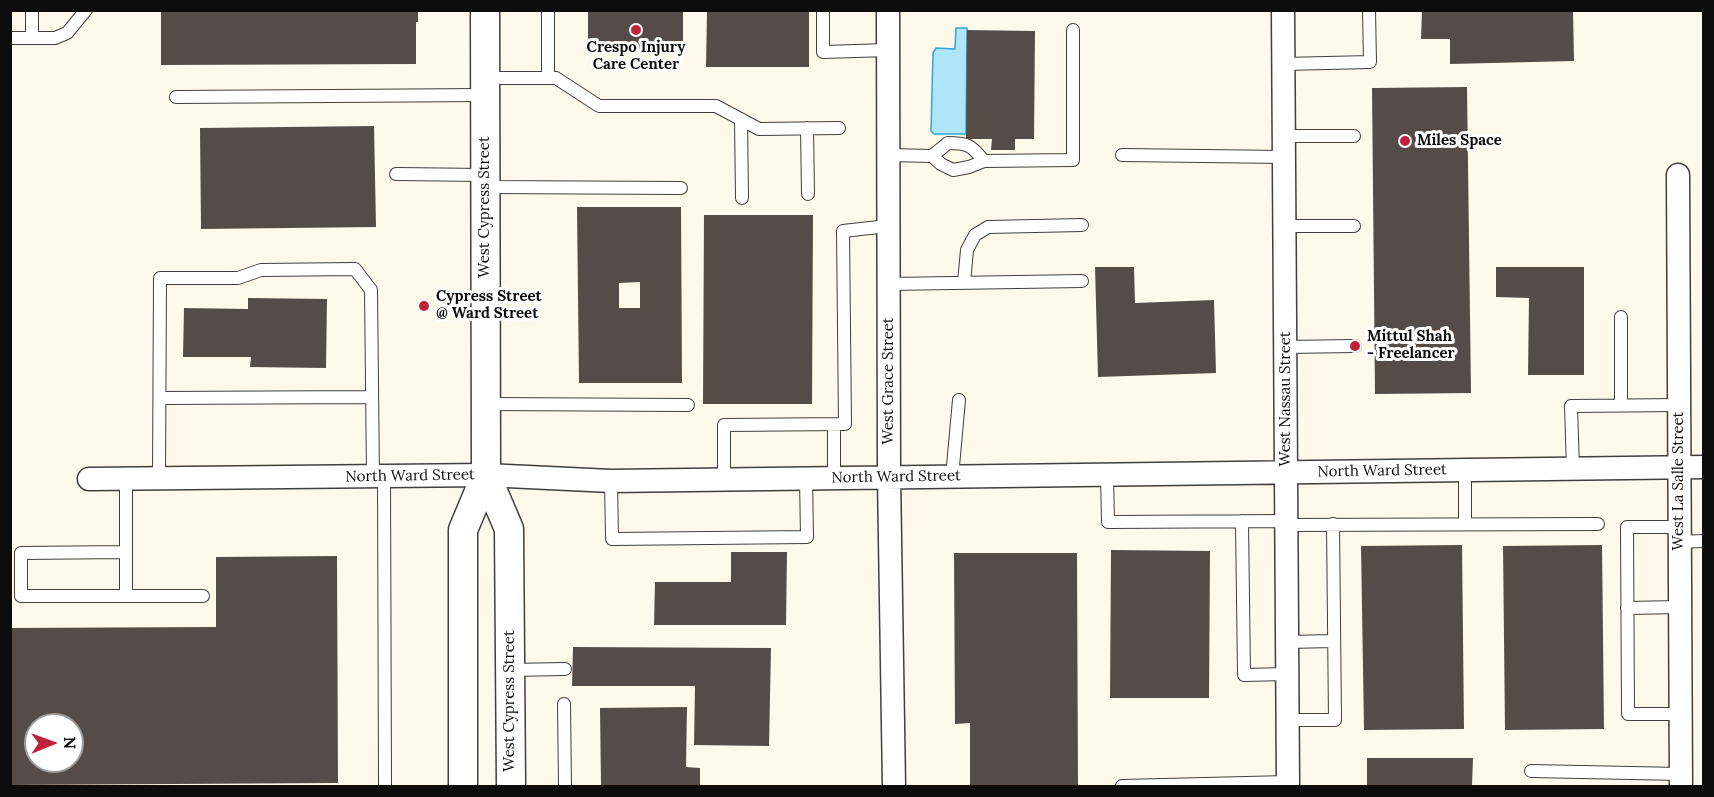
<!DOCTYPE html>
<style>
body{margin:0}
#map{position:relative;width:1714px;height:797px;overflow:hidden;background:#fff9eb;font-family:Lora,serif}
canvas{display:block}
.frame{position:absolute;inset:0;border:12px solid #0c0c0c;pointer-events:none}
.north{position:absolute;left:24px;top:713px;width:60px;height:60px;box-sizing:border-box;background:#fff;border:2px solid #9e9e9e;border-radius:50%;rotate:89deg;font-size:16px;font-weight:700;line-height:24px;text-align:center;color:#0c0c0c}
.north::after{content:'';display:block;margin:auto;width:21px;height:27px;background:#c0213c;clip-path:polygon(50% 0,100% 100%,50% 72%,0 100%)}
</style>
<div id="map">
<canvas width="1714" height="797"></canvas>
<div class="frame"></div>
<div class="north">N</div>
</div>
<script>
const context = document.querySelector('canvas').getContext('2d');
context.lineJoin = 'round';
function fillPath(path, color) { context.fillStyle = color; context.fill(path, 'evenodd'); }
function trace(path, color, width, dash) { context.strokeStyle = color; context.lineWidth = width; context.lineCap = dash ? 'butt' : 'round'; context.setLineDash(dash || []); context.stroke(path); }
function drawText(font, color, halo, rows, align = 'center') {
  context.font = font + ' Lora,serif'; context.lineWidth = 6; context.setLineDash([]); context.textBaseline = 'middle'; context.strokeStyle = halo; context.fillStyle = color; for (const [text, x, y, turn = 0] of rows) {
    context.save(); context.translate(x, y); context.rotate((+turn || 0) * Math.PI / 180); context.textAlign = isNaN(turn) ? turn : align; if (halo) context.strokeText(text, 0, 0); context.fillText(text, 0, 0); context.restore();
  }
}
const water = new Path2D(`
 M956 28H967L966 134H934L931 131 933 53 936 48 955 49Z`);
const building = new Path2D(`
 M161 10H418V22H416V64L161 65Z
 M588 10H683V51L588 50Z
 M707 10H809V67H706Z
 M1422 10H1573L1574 61 1450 64V39H1421Z
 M967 30 1035 31 1034 139H1015V150H991L992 139H966Z
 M1467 87 1471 393 1375 394 1372 88Z
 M374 126 376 227 201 229 200 128Z
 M577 207H681L682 383H579ZM640 282V308H619V283Z
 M704 215H813L812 404H703Z
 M1095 267H1134L1135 303 1214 300 1216 373 1098 377Z
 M1496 267H1584V375H1528L1529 298 1496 297Z
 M248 298 327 299 326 368 250 367 251 357H183L184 308 248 309Z
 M1462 545 1464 729 1364 730 1361 546Z
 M1602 545 1604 729 1505 730 1503 546Z
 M1111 550 1210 551 1209 698H1110Z
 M731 552H787L786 625H654L655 582H731Z
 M954 553H1077L1078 786H970V723L955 724Z
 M337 556 338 783 10 785V628L216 627V557ZM36 725H72V761H36Z
 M573 647 771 648 769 746 694 745 695 686H572Z
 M687 707 686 767 700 768V786H601L600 708Z
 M1367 758H1473L1472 786H1367Z`);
const service = new Path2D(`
 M32 10V38
 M823 10V52L888 50
 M10 38H55L67 33 86 10
 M1283 64 1370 62 1369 10
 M485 78H556L599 106H716L759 129 839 128
 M548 78V10
 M176 97 485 95
 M741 119 742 198
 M807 128 808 194
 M1284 136H1354
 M888 155 932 156 941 164 953 170 969 167 984 161 1073 160V30
 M1122 155 1284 157
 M932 156 948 143C968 143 971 145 984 161
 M396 174 485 175
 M485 187 681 188
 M1284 226H1354
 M964 283 967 250 975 235 988 227 1082 225
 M889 284 1082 281
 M1621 317V405
 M1285 347 1355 346
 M160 398 372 397
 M486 404 688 405
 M834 425V478
 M1573 469 1571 406 1679 405
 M1465 470V524
 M1107 475 1108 522 1286 521
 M384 476 385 786
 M952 477 959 400
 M159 478 160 278H238L261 270 355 269 371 290 373 477
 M724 479V425L845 424 843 231 888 226
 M611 481 612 539 807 537 806 478
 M1242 521 1244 675 1288 674
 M1287 525 1598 524
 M1678 527H1627L1628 714H1680
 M1678 542 1704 541
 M126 552 21 553V596H203
 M126 596V479
 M1627 608 1679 607
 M1287 642 1334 641
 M510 670 565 669
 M564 704 565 786
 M1288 720H1335L1333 524
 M1531 771 1681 774
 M1122 786 1288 782`);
const minor = new Path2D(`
 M888 10 889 477 894 786
 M1283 10 1288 786
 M1678 175 1681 786
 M89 479 486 475 611 481 1704 467`);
const tertiary = new Path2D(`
 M486 475 509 529 511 786
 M463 786V530L486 475 485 10`);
const markers = [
 [636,30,6,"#c0213c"],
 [1405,141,6,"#c0213c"],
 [424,306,6,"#c0213c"],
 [1355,346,6,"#c0213c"]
];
const poiNames = [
 ["Crespo Injury",636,48,"center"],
 ["Care Center",636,65,"center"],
 ["Miles Space",1417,141],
 ["Cypress Street",436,297],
 ["@ Ward Street",436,314],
 ["Mittul Shah",1367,337],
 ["- Freelancer",1367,354]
];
const streetNames = [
 ["West Cypress Street",485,207,-90],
 ["West Grace Street",889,381,-90],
 ["West Nassau Street",1286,399,-90],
 ["North Ward Street",1382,471,-1],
 ["North Ward Street",410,476,-1],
 ["North Ward Street",896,477,-1],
 ["West La Salle Street",1679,481,-90],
 ["West Cypress Street",510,701,-90]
];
fillPath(water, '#aee5f8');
trace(water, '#33a6d1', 1.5);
fillPath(building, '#554c48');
trace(service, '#3f3f3f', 14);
trace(minor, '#3f3f3f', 25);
trace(tertiary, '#3f3f3f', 31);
trace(service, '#fff', 12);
trace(minor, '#fff', 22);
trace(tertiary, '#fff', 28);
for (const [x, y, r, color] of markers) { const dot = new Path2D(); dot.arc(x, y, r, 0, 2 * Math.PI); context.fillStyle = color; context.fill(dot); trace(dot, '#fff', 2); }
drawText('bold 15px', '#0c0c0c', '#fff', poiNames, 'left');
drawText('15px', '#0c0c0c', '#fff', streetNames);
</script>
